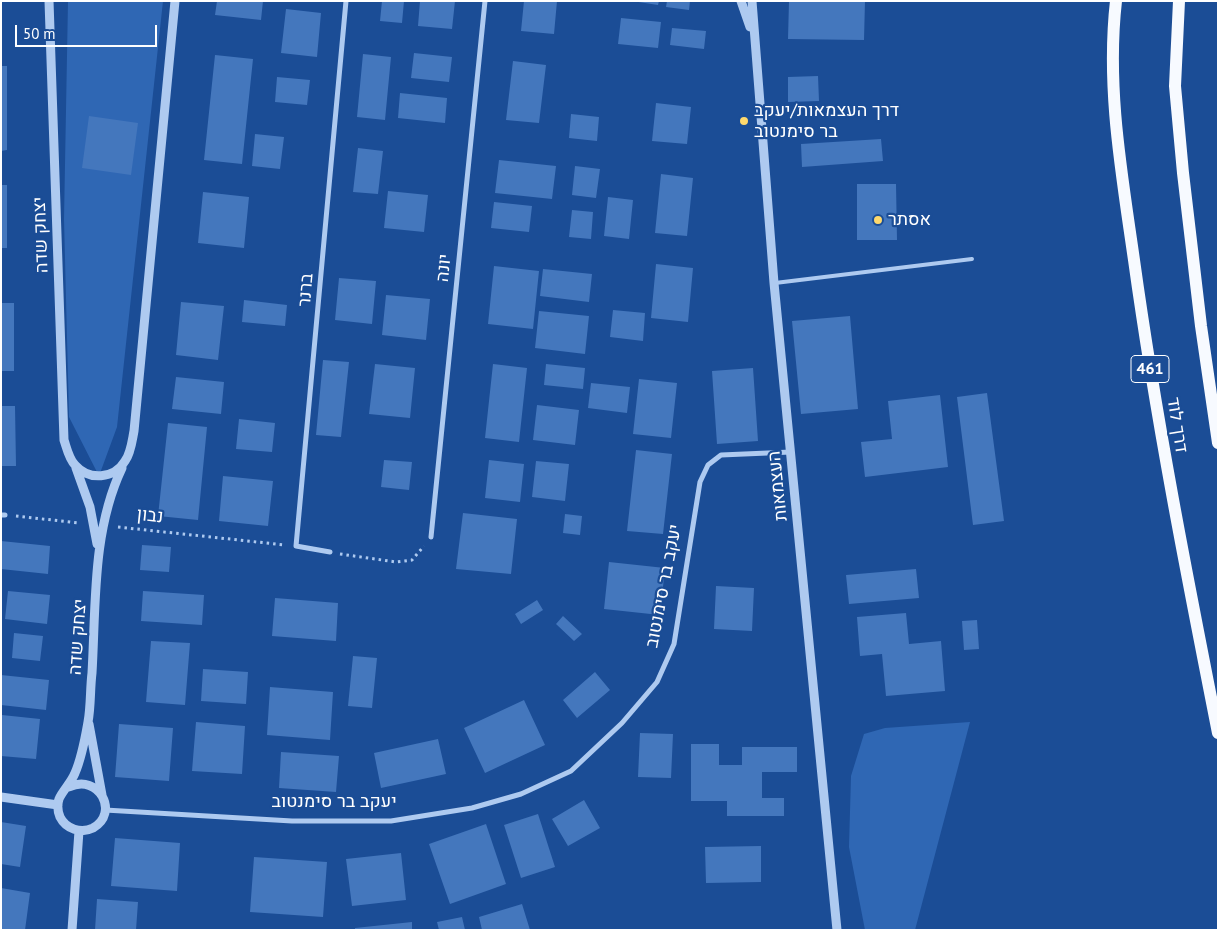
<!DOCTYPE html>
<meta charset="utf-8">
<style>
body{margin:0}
#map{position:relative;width:1219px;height:931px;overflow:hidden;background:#1b4d96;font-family:"PT Sans",sans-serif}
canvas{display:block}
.frame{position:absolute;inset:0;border:2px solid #fff;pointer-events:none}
.scale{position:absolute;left:15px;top:25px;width:142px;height:22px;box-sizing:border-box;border:2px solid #fff;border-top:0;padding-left:6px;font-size:15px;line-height:18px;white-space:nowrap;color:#fff;-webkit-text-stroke:4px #1b4d96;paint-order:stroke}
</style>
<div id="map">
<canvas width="1219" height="931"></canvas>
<div class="frame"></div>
<div class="scale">50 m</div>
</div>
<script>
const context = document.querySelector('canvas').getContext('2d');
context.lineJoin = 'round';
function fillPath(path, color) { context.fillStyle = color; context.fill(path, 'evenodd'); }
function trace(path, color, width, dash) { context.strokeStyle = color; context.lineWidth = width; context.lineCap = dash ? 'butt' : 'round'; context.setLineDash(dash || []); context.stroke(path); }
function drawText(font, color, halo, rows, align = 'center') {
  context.font = font + ' "PT Sans",Heebo,sans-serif'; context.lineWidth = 4.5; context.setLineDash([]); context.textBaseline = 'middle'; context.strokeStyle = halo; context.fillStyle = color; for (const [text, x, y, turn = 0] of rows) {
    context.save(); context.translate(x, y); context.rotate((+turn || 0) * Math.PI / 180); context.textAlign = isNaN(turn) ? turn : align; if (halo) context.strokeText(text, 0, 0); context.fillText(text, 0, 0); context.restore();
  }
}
const green = new Path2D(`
 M68 1H163L117 427 99 476 69 417 64 219Z
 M970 722 915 930H865L849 847 851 776 864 734 885 728Z`);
const building = new Path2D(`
 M217 1H263L261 20 215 15Z
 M382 1H404L402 23 380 21Z
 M420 1H455L452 29 418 26Z
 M524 1H557L554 34 521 31Z
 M632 1H659L658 5Z
 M667 1H690L689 10 666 7Z
 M789 1H865L864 40 788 39Z
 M286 9 321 13 317 57 281 53Z
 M621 18 661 22 658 48 618 44Z
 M672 28 706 31 704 49 670 45Z
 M414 53 452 57 449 82 411 78Z
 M363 54 391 57 385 120 357 117Z
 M215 55 253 59 242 164 204 160Z
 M513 61 546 65 539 123 506 120Z
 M1 66H7V150L1 151Z
 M818 76 819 101 788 102V77Z
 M277 77 310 80 307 105 275 102Z
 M400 93 447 98 445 123 398 118Z
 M656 103 691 107 687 144 652 141Z
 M571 114 599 117 597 141 569 138Z
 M89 116 138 123 131 175 82 168Z
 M255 134 284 137 280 169 252 166Z
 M881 139 883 161 802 167 801 144Z
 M358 148 383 151 378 194 353 192Z
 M499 160 556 166 552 199 495 193Z
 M575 166 600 169 596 198 572 195Z
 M661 174 693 178 687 236 655 233Z
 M857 184H896L897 240H857Z
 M1 185H7V248H1Z
 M388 191 428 195 424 232 384 228Z
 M203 192 249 197 244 248 198 243Z
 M608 197 633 200 629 239 604 236Z
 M494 202 532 206 529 232 491 228Z
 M572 210 593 212 591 239 569 237Z
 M656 264 693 268 688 322 651 318Z
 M494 266 539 271 533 329 488 324Z
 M543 269 592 274 589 302 540 296Z
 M339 278 376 281 372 324 335 320Z
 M386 295 430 299 426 340 382 335Z
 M244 300 287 305 285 326 242 322Z
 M181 302 224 306 218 360 176 355Z
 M1 303H14V371H1Z
 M613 310 645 313 643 341 610 337Z
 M539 311 589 316 585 354 535 348Z
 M850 316 858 409 801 414 792 321Z
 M323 360 349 362 341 437 316 435Z
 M375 364 415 368 410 418 369 414Z
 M493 364 527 368 519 442 485 438Z
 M546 364 585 368 583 389 544 385Z
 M753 368 758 441 717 444 712 371Z
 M176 377 224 382 221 414 172 409Z
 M639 379 677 383 671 438 633 434Z
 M591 383 630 387 627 413 588 408Z
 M987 393 1004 521 973 525 957 397Z
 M940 395 948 467 865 477 861 442 892 439 888 401Z
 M537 405 579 410 575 445 533 440Z
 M1 406H15L16 466H1Z
 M239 419 275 423 272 452 236 449Z
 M168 423 207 427 198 520 158 516Z
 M636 450 672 454 663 534 627 531Z
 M384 460 412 462 409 490 381 487Z
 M489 460 524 464 520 502 485 498Z
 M536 461 569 464 565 501 532 497Z
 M223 476 273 481 268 526 219 521Z
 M463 513 517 519 511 574 456 569Z
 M565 514 582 516 580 535 563 533Z
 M1 541 50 546 48 574 1 569Z
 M142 545 171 547 169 572 140 570Z
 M609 562 665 568 660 615 604 609Z
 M916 569 919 598 849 604 846 575Z
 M716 586 754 588 752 631 714 629Z
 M8 591 50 595 47 624 5 619Z
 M143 591 204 595 202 625 141 621Z
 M275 598 338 603 336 641 272 636Z
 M537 600 543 610 521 624 515 614Z
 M906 613 909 644 941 641 945 691 886 696 882 654 860 656 857 617Z
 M563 616 582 634 574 641 556 624Z
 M977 620 979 649 964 650 962 621Z
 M14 633 43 636 40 661 12 658Z
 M151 641 190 643 185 705 146 702Z
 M353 656 377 658 372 708 348 706Z
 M203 669 248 672 246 704 201 701Z
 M595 672 610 690 577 718 563 700Z
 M1 675 49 680 46 710 1 705Z
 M270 687 333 692 330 740 267 735Z
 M524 700 545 745 485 773 464 728Z
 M2 715 40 719 36 759 1 756Z
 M196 722 245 726 242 774 192 771Z
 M119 724 173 728 169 781 115 777Z
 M640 733 673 734 671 778 638 777Z
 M438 739 446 774 381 788 374 753Z
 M691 744H719V765H742V747H797V772H762V798H784V816H727V801H691Z
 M281 752 339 756 336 792 279 788Z
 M584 800 600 828 568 846 552 819Z
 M538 814 555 867 521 878 504 825Z
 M1 822 26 826 20 867 1 864Z
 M486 824 506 884 450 904 429 844Z
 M115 838 180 843 177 891 111 886Z
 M761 846V882L706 883 705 847Z
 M401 853 406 900 352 906 346 859Z
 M254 857 327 862 323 917 250 912Z
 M1 888 30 893 25 930H1Z
 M97 899 138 902 136 930H95Z
 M522 904 530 930H482L479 917Z
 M462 917 465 930H439L437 922Z
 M412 922V930H355V928Z`);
const path = new Path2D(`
 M16 516 79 523
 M118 527 285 545
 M340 554 396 562 412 560 424 546`);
const service = new Path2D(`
 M775 283 972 259`);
const minor = new Path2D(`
 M1 515H5
 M431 537 485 1
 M330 552 296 546 346 1
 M105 810 292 821H391L472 808 521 794 571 771 622 723 657 682 674 644 700 482 708 465 721 455 791 452`);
const tertiary = new Path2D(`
 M49 1 64 440C67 449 69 459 75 465 89 481 114 479 125 461 131 453 132 441 134 431L175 1
 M741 1 750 27
 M752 1 774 283 837 930
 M76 468 90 507 97 544
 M89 724 102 795
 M69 787C99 773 120 813 93 828 81 834 66 829 60 817 58 812 57 805 59 799 63 790 71 783 75 773 82 757 85 739 88 722 91 706 90 689 92 673 96 605 92 531 122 468
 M1 797 58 805
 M72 930 79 831`);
const primary = new Path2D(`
 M1116 1C1106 88 1122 175 1134 260 1156 419 1187 576 1218 733
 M1179 1 1175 86 1183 173 1201 326 1218 443`);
const markers = [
 [744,121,5,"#ffd96d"],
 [878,220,5,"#ffd96d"]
];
const shields = [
 [1150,369,38]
];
const shieldNames = [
 ["461",1150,369]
];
const poiNames = [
 ["דרך העצמאות/יעקב",754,111],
 ["בר סימנטוב",754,132],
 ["אסתר",888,220]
];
const streetNames = [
 ["יצחק שדה",41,235,-92],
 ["יונה",444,268,-84],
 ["ברנר",306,290,-85],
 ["דרך לוד",1177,425,81],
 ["העצמאות",778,486,-96],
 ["נבון",150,516,6],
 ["יעקב בר סימנטוב",664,586,-79],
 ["יצחק שדה",78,637,-86],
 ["יעקב בר סימנטוב",334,802]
];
fillPath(green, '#2f67b4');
fillPath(building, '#4477bd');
trace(path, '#aecaf0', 3, [2.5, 4]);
trace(service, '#aecaf0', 4);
trace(minor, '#aecaf0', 5);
trace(tertiary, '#aecaf0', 9);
trace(primary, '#f7faff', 12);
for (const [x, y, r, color] of markers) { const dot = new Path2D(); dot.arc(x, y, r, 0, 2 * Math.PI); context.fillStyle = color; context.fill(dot); trace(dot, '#1b4d96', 2); }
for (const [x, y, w] of shields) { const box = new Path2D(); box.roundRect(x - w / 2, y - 13.5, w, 27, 4); context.fillStyle = '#1b4d96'; context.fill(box); trace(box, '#fff', 1); }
drawText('bold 16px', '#fff', null, shieldNames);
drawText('18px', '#fff', '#1b4d96', poiNames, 'left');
drawText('18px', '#fff', '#1b4d96', streetNames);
</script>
